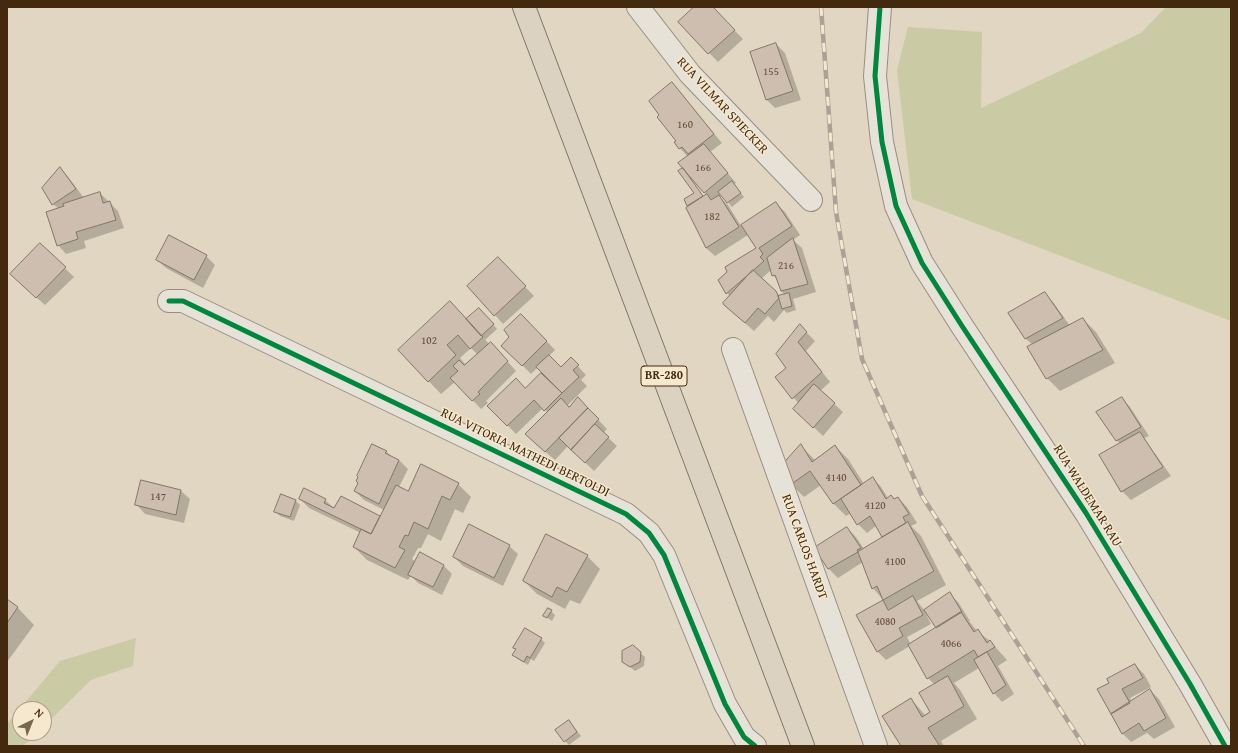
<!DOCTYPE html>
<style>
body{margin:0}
#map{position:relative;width:1238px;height:753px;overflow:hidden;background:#e1d6c1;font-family:"Gentium Book Plus",serif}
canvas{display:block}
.frame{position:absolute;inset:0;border:8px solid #432a0f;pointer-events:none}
.north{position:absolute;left:12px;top:701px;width:40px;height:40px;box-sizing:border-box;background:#f5e8ce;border:1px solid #ae9c82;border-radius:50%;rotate:43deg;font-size:11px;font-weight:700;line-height:16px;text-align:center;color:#432a0f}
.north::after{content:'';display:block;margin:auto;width:14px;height:18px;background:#7a664d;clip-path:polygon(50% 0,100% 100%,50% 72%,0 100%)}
</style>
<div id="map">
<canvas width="1238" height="753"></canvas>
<div class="frame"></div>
<div class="north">N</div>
</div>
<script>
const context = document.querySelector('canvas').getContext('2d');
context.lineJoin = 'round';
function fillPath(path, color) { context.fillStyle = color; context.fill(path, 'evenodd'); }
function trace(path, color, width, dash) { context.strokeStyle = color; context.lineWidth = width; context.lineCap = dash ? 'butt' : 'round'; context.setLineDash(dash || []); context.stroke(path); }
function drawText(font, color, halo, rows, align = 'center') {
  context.font = font + ' "Gentium Book Plus",serif'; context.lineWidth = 3; context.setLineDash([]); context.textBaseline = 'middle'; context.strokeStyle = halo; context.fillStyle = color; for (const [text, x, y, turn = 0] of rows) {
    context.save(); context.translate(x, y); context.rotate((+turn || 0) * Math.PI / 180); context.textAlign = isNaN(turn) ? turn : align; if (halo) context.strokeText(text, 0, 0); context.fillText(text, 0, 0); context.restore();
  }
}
const green = new Path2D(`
 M1166 7H1231V321L912 199 897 70 908 27 982 32 981 108 1141 33Z
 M136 638 133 666 91 680 44 726V709H20V733H37L23 746H7V724L60 661Z`);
const shadow = new Path2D(`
 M696 7H711L743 39 718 62 679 22Z
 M776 44 785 53 801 100 775 108 767 100Z
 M680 93 722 143 710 152 736 183 734 184 744 197 732 207 721 194 719 197 728 205 741 226 776 203 785 212 800 235 793 240 802 248 816 292 793 299 796 310 787 313 784 310 774 322 768 316 754 331 724 305 730 296 727 293 757 248 748 235 715 256 706 248 687 208 689 207 685 199 696 193 687 174 688 173V157L675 143 678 141ZM690 174 705 193 707 195 704 197 688 176ZM771 270 773 275 778 280 781 291 785 295 780 296 761 279Z
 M61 169 69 178 84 198 100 193 118 211 124 228 84 241 86 248 66 254 58 245 59 209 53 204Z
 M40 244 74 277 45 305 20 283Z
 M206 256 215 265 203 288 166 268 157 260Z
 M498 259 534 296 503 324 469 286Z
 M1045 294 1053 302 1070 326 1083 319 1096 332 1115 363 1060 391 1047 378 1033 345 1026 339 1009 313Z
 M483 313 497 329 485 340 499 352 516 371 486 401 488 403 481 409 455 382 441 394 399 350ZM471 348 478 355 466 365 460 358Z
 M530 324 555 350 549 356 561 369 571 359 586 375 581 380 587 386 567 406 569 408H587L607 429 603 433 617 446 594 471 568 446 555 460 535 443 548 413 543 408 516 434 489 406 516 379 526 389 543 373 538 367 531 374 503 346Z
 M800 326 815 341 806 351 830 382 820 391 843 412 823 436 803 417 799 404 777 377 787 368Z
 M1122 398 1130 407 1149 436 1144 438 1171 476 1131 500 1122 491 1121 444 1116 440Z
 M801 446 815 460 835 446 848 459 864 484 873 478 881 487 888 498 895 500 898 498 907 507 917 523 911 526 921 536 946 585 917 601 924 610 949 594 958 602 970 621H969L977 631 990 641 1007 660 998 666 1014 694 1002 702 994 693 979 668 954 683 960 690 977 719 941 741 944 746H902L911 699 926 716 931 712 935 685 928 678 910 646 886 660 877 651 857 616 884 601 873 588 863 562 838 578 829 569 816 548 847 528 856 537 864 549 883 538 876 526 867 533 858 524 851 513 846 516 833 503 821 485 804 497 791 484ZM925 612H926L938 628 911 645 907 637 931 624Z
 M386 451 392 457 399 460 408 469 399 487 408 492 458 484 471 497 463 513 455 509 441 541 428 534 421 548H418L412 559 416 562 443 565 452 574 442 595 418 583 411 576 408 580 367 560 354 547 361 533 309 508 300 499 325 500 335 509 380 518 384 510 364 500 355 491Z
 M142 482 181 491 190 499 184 523 145 514 137 505Z
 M282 495 296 501 300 505 294 521 280 516 275 511Z
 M509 546 518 554 503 586 463 566 454 557Z
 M587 556 600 569 580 604 570 600 565 609 537 594 524 581Z
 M7 600 18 608 34 625 7 662Z
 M551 611 555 615 552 621 545 616Z
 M541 639 545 643 534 661 531 659 528 665 518 659 514 655 517 650 515 648Z
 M640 653 645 657 644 666 635 671 623 661Z
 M1135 665 1144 674 1151 687 1130 698 1132 702 1150 690 1159 699 1175 727 1154 739 1147 733 1131 742 1123 734 1110 683Z
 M573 726 581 736 569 745 565 741Z`);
const building = new Path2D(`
 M694 7H713L735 30 708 54 678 22Z
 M776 43 793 91 766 100 750 52Z
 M672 82 714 134 688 154 682 147 679 149 674 142 676 141 657 117 659 115 649 101Z
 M704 144 728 173 704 193 678 163Z
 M60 167 76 189 52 205 42 188Z
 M683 168 703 196 687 206 684 199 694 193 678 171Z
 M732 181 741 193 727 203 718 192Z
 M100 192 103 203 110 201 116 220 76 232 78 239 57 246 46 212 64 206 63 204Z
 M707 194 711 200 719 195 739 227 706 248 686 208Z
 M776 202 792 226 759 248 763 254 760 257 764 261 726 294 718 280 727 272 725 267 756 248 741 225Z
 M169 235 207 255 194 280 156 260Z
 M793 238 808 284 781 291 775 275 772 276 767 258Z
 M40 243 66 267 36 298 10 274Z
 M498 257 526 286 494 316 467 286Z
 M753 270 776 291 779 298 765 314 758 308 745 323 724 305 723 303Z
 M1045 292 1063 318 1025 339 1008 313Z
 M789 293 792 306 782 309 778 296Z
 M450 301 483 337 470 349 458 335 447 345 456 355 428 382 398 350Z
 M479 308 494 324 481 336 466 319Z
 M521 314 547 341 522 366 501 346 509 337 504 330Z
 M1083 318 1103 350 1046 379 1027 347Z
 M800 324 807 332 798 342 822 372 792 399 775 377 786 368 776 354Z
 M491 342 508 361 478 392 480 394 472 401 450 378 458 371 453 366 459 360 464 365Z
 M549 355 561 367 571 357 579 365 573 370 579 377 562 393 536 367Z
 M541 373 562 393 544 411 534 400 507 426 487 406 516 378 525 388Z
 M814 384 835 403 813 428 793 409Z
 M578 397 588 408 545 452 525 434 561 398 569 407Z
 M1122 397 1141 427 1116 441 1096 412Z
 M588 408 599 419 571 450 559 438Z
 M595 424 609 437 585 463 571 450Z
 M1140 432 1163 467 1121 492 1099 455Z
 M372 444 387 451 385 453 399 460 379 504 354 491 358 483 356 481 358 477 357 476Z
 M801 444 812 462 835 445 861 485 833 504 810 471 790 485 783 464Z
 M421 464 459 483 450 500 442 496 428 529 414 522 408 536 405 535 399 547 405 550 395 568 353 547 361 529 371 534 396 485 408 491Z
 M873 477 886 499 891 495 894 499 898 497 909 514 903 517 906 523 882 537 870 516 857 525 841 499Z
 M141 480 181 490 176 515 135 505Z
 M304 488 326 499 324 503 334 508 341 496 380 516 371 534 299 499Z
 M281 494 296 500 290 517 274 512Z
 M908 522 934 571 883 600 877 586 872 589 858 552Z
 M469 524 510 545 494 578 453 557Z
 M847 527 861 548 857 550 858 552 828 569 814 548Z
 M546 534 588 555 567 592 557 587 552 597 523 581Z
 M420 552 444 565 433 587 408 575Z
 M950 592 962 612 936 628 924 610Z
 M913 596 923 615 899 628 903 636 877 652 856 615 883 600 888 610Z
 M7 599 18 607 7 623Z
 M548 608 552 610 547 618 543 616Z
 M961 612 974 632 978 629 987 643 990 640 995 647 978 657 974 650 927 679 908 645Z
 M525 628 542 638 530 658 527 656 524 662 512 655 516 649 513 648Z
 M633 645 641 652 640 662 630 667 622 662V651Z
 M987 652 1006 685 993 694 974 660Z
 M1135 664 1143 678 1122 689 1130 703 1111 714 1097 689 1109 683 1107 679Z
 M948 676 964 706 928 728 939 745 936 746H901L882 716 911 698 922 717 930 712 919 693Z
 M1150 689 1166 718 1144 731 1139 723 1122 734 1111 714Z
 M569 720 577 732 564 742 555 730Z`);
const minor = new Path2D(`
 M638 7 690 74 811 200
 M880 7 875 76 882 142 896 206 922 263 962 326 1086 513 1190 684 1225 746
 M169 301H183L626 514 649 533 664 555 725 704 744 737 755 746
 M733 349 876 746`);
const highway = new Path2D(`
 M524 7 803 746`);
const rail = new Path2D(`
 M821 7 836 212 862 359 922 496 1084 746`);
const cycleway = new Path2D(`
 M880 7 875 76 882 142 896 206 922 263 962 326 1086 513 1190 684 1225 746
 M169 301H183L626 514 649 533 664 555 725 704 744 737 755 746`);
const numberNames = [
 ["155",771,72],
 ["160",685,125],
 ["166",703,168],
 ["182",712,217],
 ["216",786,266],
 ["102",429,341],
 ["4140",836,478],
 ["147",158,497],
 ["4120",875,506],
 ["4100",895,562],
 ["4080",885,622],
 ["4066",951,644]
];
const shields = [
 [664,376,46]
];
const shieldNames = [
 ["BR-280",664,376]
];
const streetNames = [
 ["RUA VILMAR SPIECKER",722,106,47],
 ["RUA VITORIA MATHEDI BERTOLDI",525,453,26],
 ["RUA WALDEMAR RAU",1087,496,58],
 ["RUA CARLOS HARDT",804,547,70]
];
fillPath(green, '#cacaa5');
fillPath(shadow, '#0003');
fillPath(building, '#cdbeaf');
trace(building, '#817768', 1);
trace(minor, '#988e80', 24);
trace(highway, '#817768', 24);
trace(minor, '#e7e2d7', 22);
trace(highway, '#dbd2c2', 22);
trace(rail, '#aaa297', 4.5);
trace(rail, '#f5e8ce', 3, [9]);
trace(cycleway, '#00873e', 5);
drawText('11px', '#664f37', null, numberNames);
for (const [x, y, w] of shields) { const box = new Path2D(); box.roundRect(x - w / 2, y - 10, w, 20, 3); context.fillStyle = '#f5e8ce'; context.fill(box); trace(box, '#432a0f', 1); }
drawText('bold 12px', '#432a0f', null, shieldNames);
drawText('13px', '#432a0f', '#f5e8ce', streetNames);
</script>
